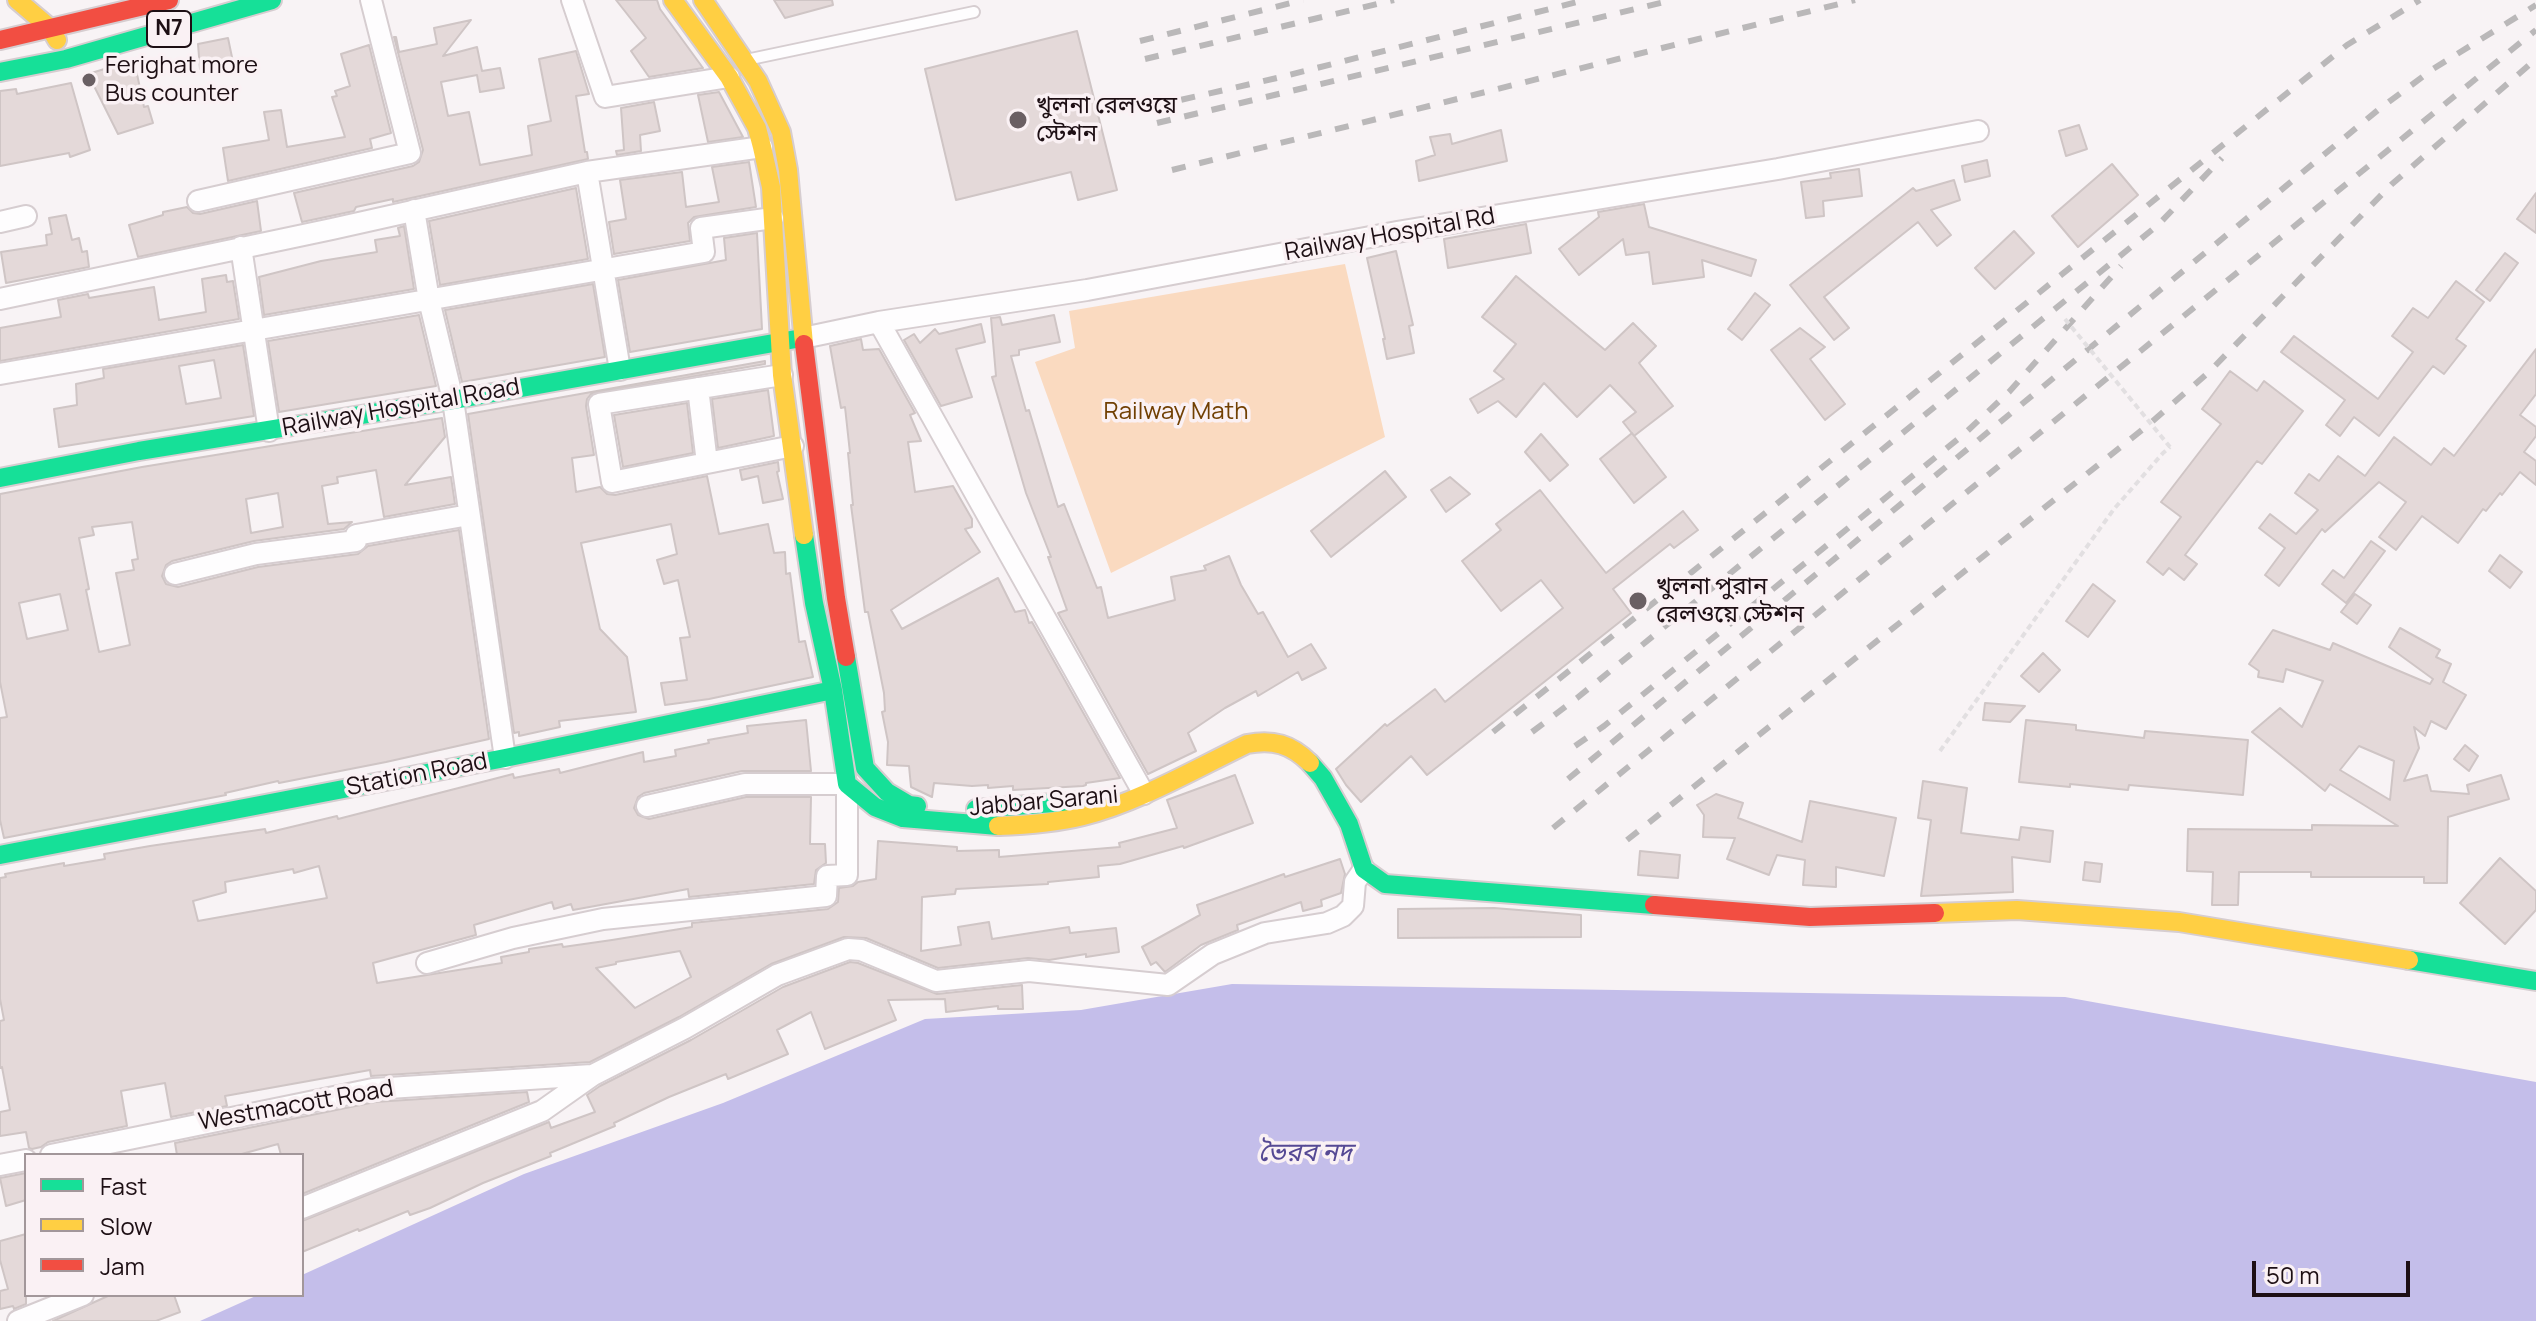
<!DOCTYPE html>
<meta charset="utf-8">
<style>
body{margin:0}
#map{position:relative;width:2536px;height:1321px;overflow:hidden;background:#f8f3f5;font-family:Manrope,sans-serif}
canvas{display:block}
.legend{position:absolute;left:24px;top:1153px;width:280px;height:144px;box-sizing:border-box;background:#faf1f4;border:2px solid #a2979a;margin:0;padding:10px 14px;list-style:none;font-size:24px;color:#1d0f14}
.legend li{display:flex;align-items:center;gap:16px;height:40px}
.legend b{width:40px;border:2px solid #a2979a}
.scale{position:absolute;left:2252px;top:1261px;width:158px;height:36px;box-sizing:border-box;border:4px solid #1d0f14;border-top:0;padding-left:10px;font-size:24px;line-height:28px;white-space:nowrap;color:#1d0f14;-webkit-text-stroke:6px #faf1f4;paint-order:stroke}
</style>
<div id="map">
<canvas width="2536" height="1321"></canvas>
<ul class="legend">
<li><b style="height:10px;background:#16e098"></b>Fast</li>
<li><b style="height:10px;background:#ffcf43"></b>Slow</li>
<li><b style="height:10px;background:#f24e42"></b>Jam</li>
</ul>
<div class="scale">50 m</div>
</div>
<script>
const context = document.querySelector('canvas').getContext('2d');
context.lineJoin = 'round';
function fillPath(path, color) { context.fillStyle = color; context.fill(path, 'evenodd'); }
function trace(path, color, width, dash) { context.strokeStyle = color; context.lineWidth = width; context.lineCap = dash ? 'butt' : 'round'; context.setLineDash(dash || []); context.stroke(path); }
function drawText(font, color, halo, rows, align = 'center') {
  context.font = font + ' Manrope,"Noto Sans Bengali",sans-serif'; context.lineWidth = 7; context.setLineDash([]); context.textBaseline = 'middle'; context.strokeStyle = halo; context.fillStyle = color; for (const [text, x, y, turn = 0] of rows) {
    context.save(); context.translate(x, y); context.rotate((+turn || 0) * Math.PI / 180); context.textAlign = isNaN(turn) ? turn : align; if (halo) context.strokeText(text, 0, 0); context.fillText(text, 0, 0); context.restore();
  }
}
const green = new Path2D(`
 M1345 264 1385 437 1111 573 1035 362 1075 348 1069 311Z`);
const water = new Path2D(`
 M1232 984 2065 997 2536 1082V1321H200L258 1295H302V1275L524 1174 723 1103 925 1019 1081 1010Z`);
const building = new Path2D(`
 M616 0H657L660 9 703 68 649 77 631 51 646 38Z
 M774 0H832L833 5 785 18Z
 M471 20 443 56 477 47 482 71 500 68 504 88 480 92 477 75 441 82 448 116 469 112 480 165 532 155 528 126 551 121 539 59 576 51 589 94 576 96 585 152H587L588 159 393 202V199L356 207 354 211 302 222 294 193 413 166 419 162 423 150 394 37H396L399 52 437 44 434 28Z
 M1077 31 1117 190 1078 200 1071 172 956 200 925 69Z
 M228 38 233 62 200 69 198 44Z
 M369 45 391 133 370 139 372 148 228 181 223 148 269 140 264 112 281 110 287 147 345 137 332 97 337 96 335 91 350 86 341 54Z
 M134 60 144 107 148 106 153 123 118 134 88 74Z
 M71 83 90 150 70 157 69 153 0 166V91L16 89 17 94Z
 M719 92 743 137 708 142 698 95Z
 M654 102 660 131 640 135 641 151 617 155 616 151 624 150 621 108Z
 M2079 125 2087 149 2066 156 2059 131Z
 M1501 130 1507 161 1419 181 1416 161 1435 155 1430 137 1450 134 1452 144Z
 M1987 160 1990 176 1965 182 1962 166Z
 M749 162 756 207 694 217 688 223 690 241 614 254 609 222 626 219 620 180 682 172 686 207 719 202 712 167Z
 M2112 164 2138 195 2078 247 2052 216Z
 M1859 169 1862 196 1823 201 1824 216 1806 218 1801 182 1831 178 1830 173Z
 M1954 180 1960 200 1931 210 1951 235 1937 246 1918 222 1824 297 1849 328 1834 340 1790 285 1913 188 1916 191Z
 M576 188 588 259 440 285 429 221Z
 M2536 193V233L2517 219Z
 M257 201 261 231 138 257 129 225 163 215V212L187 207 193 213 200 214Z
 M1644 204 1649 227 1756 260 1751 276 1702 260 1704 277 1653 284 1649 252 1626 255 1623 239 1579 275 1559 249 1599 217 1598 212Z
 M66 215 72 240 79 238 82 252 87 251 89 267 6 283 1 252 47 245 46 235 52 234 49 218Z
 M1526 224 1531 253 1448 268 1444 239Z
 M404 226 414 289 264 315 259 277 321 261 377 252 375 240 400 236 398 228Z
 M2014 231 2034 253 1995 289 1975 268Z
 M757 233 762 329 630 352 618 280 726 260 724 238Z
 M1396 251 1413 325 1409 326 1414 353 1387 359 1383 339H1385L1367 258Z
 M2505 253 2518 263 2490 301 2476 290Z
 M226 275 227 282 233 281 239 319 0 361V328L61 317 58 300 88 294 89 298 154 287 159 320 206 312 202 279Z
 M1516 276 1605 350 1633 323 1656 346 1639 363 1673 406 1634 436 1623 422 1636 412 1610 385 1577 417 1544 383 1516 417 1498 401 1478 413 1470 399 1504 379 1494 371 1516 344 1482 317Z
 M2456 281 2484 302 2456 339 2466 346 2444 374 2433 366 2379 436 2354 417 2340 436 2326 425 2345 400 2281 352 2294 336 2378 399 2413 352 2392 336 2413 308 2428 318Z
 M593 284 605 357 462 382 445 310Z
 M1755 293 1770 305 1742 340 1728 329Z
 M419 315 436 386 279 412 268 341Z
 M1054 315 1060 342 1019 350V355L1011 356 1026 411 1029 410 1058 507 1064 504 1097 588 1101 587 1108 618 1175 600 1171 577 1206 570 1204 566 1229 556 1241 585 1258 614 1263 612 1288 657 1311 644 1326 668 1302 680 1298 672 1258 696 1256 691 1225 708 1188 733 1196 751 1148 774 1058 613 1067 610 1048 557H1051L1026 493 992 377 996 376 991 318 1000 317 1002 325Z
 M981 324 985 342 956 349 972 397 941 406 904 340 914 334 920 343 935 329 939 334Z
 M1800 328 1825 347 1810 359 1845 404 1825 420 1771 350Z
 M861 339 863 350 879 349 915 413 910 415 921 441 908 442 915 492 953 486 972 519V527L965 529 980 552 891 610 902 629 998 578 1015 612 1025 610 1029 623 1032 622 1120 778 1086 783V785L1083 786 1013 790V786L988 788V785L972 786 934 783 932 797 911 787 909 766 887 765 888 742 882 712 885 711 884 693 868 612H865L851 505H853L848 453H850L845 407 841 408 830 346Z
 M243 345 254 416 59 447 54 409 77 405 76 384 104 378 103 369ZM214 360 221 398 186 404 179 366Z
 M2536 349V394L2520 415 2536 427V436L2524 452 2536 461V485L2520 472 2502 495 2500 493 2486 511 2483 509 2458 543 2422 516 2396 550 2379 537 2406 502 2379 482 2325 532 2322 529 2279 586 2265 575 2285 548 2259 528 2270 514 2296 534 2318 510 2295 493 2309 474 2319 481 2338 456 2365 476 2394 437 2431 465 2444 448 2454 456Z
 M765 361V364L591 394 587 399 586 406 594 455 572 458 576 492 600 487 607 494 615 495 707 476 719 534 768 524 774 553 785 552 786 574 790 573 799 642 805 641 813 677 709 699 665 705 661 683 687 680 680 638 690 637 678 580 664 584 657 560 677 554 671 524 581 543 600 629 627 657 636 712 559 721 560 727 519 736V732L514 733 468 414Z
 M2230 371 2257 391 2264 381 2303 411 2262 464 2257 461 2185 555 2197 564 2184 580 2169 568 2163 575 2147 562 2181 517 2161 502 2221 424 2202 409Z
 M768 390 774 436 718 448 712 399Z
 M687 403 693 453 623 467 614 415Z
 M442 418 445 437 405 485 451 477 455 504 384 517 376 470 337 477 338 483 322 486 328 524 352 522 344 529 254 541 172 561 166 565 162 576 166 584 178 587 258 567 358 554 368 546 459 530 489 739 386 762 279 783 278 781 225 793 226 795 4 838 0 820V718L7 717 0 682V494L142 467ZM278 493 283 527 251 533 246 499ZM132 522 138 559 132 560 134 570 116 573 130 645 99 652 86 590 89 589 79 538 94 535 92 527ZM60 594 68 630 27 639 19 603Z
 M1632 433 1666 477 1634 503 1600 459Z
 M1541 434 1568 465 1550 481 1525 452Z
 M778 462 779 471 777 472 783 499 763 503 758 476 742 480 740 470Z
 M1385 471 1406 497 1331 557 1311 531Z
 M1450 477 1470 494 1446 512 1431 490Z
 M1540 490 1606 573 1683 511 1698 530 1674 548 1670 544 1613 589 1631 613 1427 775 1411 756 1361 802 1346 785 1336 769 1385 724 1387 726 1435 689 1445 702 1563 608 1541 580 1501 611 1462 561 1501 530 1496 524Z
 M2371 541 2385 551 2346 603 2322 584 2333 570 2344 578Z
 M2500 555 2522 572 2510 588 2489 571Z
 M2093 584 2115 601 2088 637 2066 621Z
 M2355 594 2371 605 2357 624 2341 612Z
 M2400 628 2440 650 2436 657 2451 664 2443 682 2466 695 2446 729 2431 721 2425 736 2414 727 2419 748 2404 781 2427 775 2431 791 2469 794 2467 785 2501 775 2509 799 2448 817 2447 883H2424V877H2311V872H2239L2238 905H2212L2213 872 2187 871 2188 829 2312 830V825L2398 826 2330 784 2325 791 2252 732 2280 708 2302 727 2323 681 2286 669 2283 682 2258 677 2259 671 2249 664 2273 630 2330 650 2333 643 2430 684 2433 679 2389 647ZM2359 746 2394 761 2390 800 2340 770Z
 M2043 653 2060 670 2039 692 2021 676Z
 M1985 703 2025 706 2010 722 1983 720Z
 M806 720 811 771H742L644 793 638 797 634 808 638 815 649 819 746 797H811L810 844H825L826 863 816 870 814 884 689 897 688 889 573 910 571 904 554 909 552 902 474 925 476 935 373 963 377 983 502 963 501 957 529 952V949L562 944 563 947 612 940 692 927V923L828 909 838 902 839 888 853 886 858 882 876 879 878 841 957 847V851L999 850V857L1120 847 1119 843 1177 828 1167 800 1235 775 1253 823 1184 848 1183 846 1120 864 1098 866 1099 877 1048 882V884L956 889 955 894 922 897 921 951 961 945 958 927 989 922 992 939 1069 927 1070 933 1116 928 1119 952 1086 957V954L1049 960 1028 958 938 968 866 938 844 937 771 964 679 1017 590 1062 371 1076 370 1070 225 1096 227 1106 171 1117 165 1083 121 1091 127 1126 48 1142 41 1147 32 1149 29 1148 26 1132 0 1136V1112L10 1110 2 1067 0 1068V1021L4 1020 0 999V878L6 877 5 874 64 863V866L105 859 104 854 150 846 265 829 266 833 337 816 338 819 513 774 514 778 559 769 560 773 643 752 644 762 676 756 675 750 709 743 708 740 748 733 747 726ZM319 866 327 898 198 921 193 901 226 892 225 882 293 869 294 873ZM680 951 691 977 635 1008 596 968 616 964V962Z
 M2026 720 2076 725V730L2144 738 2145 731 2248 740 2243 795 2129 785 2128 790 2070 784V787L2019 782Z
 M2465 745 2478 756 2469 771 2454 759Z
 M1923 781 1967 788 1961 833 2019 840 2021 827 2053 831 2050 862 2012 857 2013 892 1921 896 1931 820 1918 818Z
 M1716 794 1743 803 1738 818 1802 842 1810 801 1896 818 1884 876 1836 867V887L1803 885 1805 860 1777 855 1769 875 1727 859 1735 838 1703 837 1704 815 1697 805Z
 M1640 851 1680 855 1678 878 1638 875Z
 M2500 858 2536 891V910L2505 944 2460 903Z
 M1340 859 1345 874 1341 893 1321 900 1322 906 1303 911 1301 902 1237 925 1238 930 1201 945 1165 972 1156 962 1151 965 1142 947 1200 915 1197 905 1284 874 1285 877Z
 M2085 862 2102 864 2100 882 2083 880Z
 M1494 908 1581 915V937L1398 938V909Z
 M850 962 858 963 937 994 1022 985 1023 1009H998V1006L946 1012 945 999 888 1000 896 1020 825 1049 811 1012 777 1030 788 1054 728 1079 726 1074 669 1097 614 1123 615 1126 550 1153 551 1156 483 1183 430 1208 410 1215 408 1211 359 1231 358 1229 302 1252V1221L549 1122 551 1128 595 1112 587 1095 600 1086 691 1040 783 987Z
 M527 1092 529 1102 302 1194V1155H281L278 1144 238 1155H177L175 1143 375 1102Z
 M26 1173V1200L6 1206 0 1178Z
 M26 1234V1304L14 1309 13 1306 0 1309V1291L8 1289 0 1260V1241Z
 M110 1295H174L180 1312 156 1321H53Z`);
const path = new Path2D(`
 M1940 751 2114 509 2163 453 2170 447`);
const lane = new Path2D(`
 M746 60 974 12`);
const street = new Path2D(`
 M572 0 605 97 729 77
 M587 172 620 370
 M198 201 410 153 371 0
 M414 210 429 300 453 400 505 758
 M0 222 26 216
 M241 247 269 431
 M0 299 332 229 587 172 762 147
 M879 322 1144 794
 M803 338 879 322 1087 290 1397 232 1778 169 1978 131
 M0 374 704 252 701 228 773 218
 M698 388 707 463 793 446
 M707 463 612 482 599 404 782 375
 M175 574 256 554 356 541V535L469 515
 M427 963 513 938 603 919 826 896 827 876 847 875V784H745L647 806
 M51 1155 373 1089 592 1075
 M0 1165 26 1160
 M302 1208 542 1111 593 1075 685 1028 777 975 848 949 861 950 936 981 1029 971 1168 985 1213 954 1265 933 1327 923 1343 916 1353 906 1355 882 1364 869
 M18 1321 83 1295`);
const fast = new Path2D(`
 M0 72 66 59 272 0
 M0 478 139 451 453 400 796 339
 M804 535 814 603 833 690 847 784 875 807 903 818 998 826
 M846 657 865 768 887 792 909 805 917 806
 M1310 763 1323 778 1349 824 1364 869 1385 884 1654 905
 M976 809 1080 801
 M0 855 505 758 833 690
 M2409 960 2536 981`);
const slow = new Path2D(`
 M17 0 50 28 57 40
 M673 0 729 77 757 128 762 147 771 187 782 375 804 535
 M703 0 758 81 781 132 788 170 804 344
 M998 826C1026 825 1055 823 1083 816 1137 803 1197 768 1247 744 1273 739 1291 744 1310 763
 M1935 913 2017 910 2179 922 2409 960`);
const jam = new Path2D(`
 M0 40 169 0
 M804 344 836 598 846 657
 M1654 905 1810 917 1935 913`);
const rail = new Path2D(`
 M1140 41 1303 0
 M1145 59 1394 0
 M1154 106 1277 78 1585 0
 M1157 123 1673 0
 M1172 170 1855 0
 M1493 732 2347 45 2420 0
 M1532 732 1577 698 2158 225 2222 158
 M1575 746 1604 726 1963 435 2009 392 2121 266
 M1568 779 2378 110 2433 69 2536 5
 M1553 828 2536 30
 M1627 840 2147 426 2209 372 2392 184 2536 59`);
const pathBridge = new Path2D(`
 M2065 319 2170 447`);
const markers = [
 [89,80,8,"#6a5f63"],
 [1018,120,10,"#6a5f63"],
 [1638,601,10,"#6a5f63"]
];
const shields = [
 [169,29,44]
];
const shieldNames = [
 ["N7",169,29]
];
const poiNames = [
 ["Ferighat more",105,66],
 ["Bus counter",105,94],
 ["খুলনা রেলওয়ে",1036,106],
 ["স্টেশন",1036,134],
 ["খুলনা পুরান",1656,587],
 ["রেলওয়ে স্টেশন",1656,615]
];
const streetNames = [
 ["Railway Hospital Rd",1390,235,-10],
 ["Railway Hospital Road",401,408,-10],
 ["Station Road",417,775,-11],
 ["Jabbar Sarani",1044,802,-5],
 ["Westmacott Road",296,1106,-10]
];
const parkNames = [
 ["Railway Math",1176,412]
];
const waterNames = [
 ["ভৈরব নদ",1305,1154]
];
fillPath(green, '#fadac0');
fillPath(water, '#c4beea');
fillPath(building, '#e4d9d9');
trace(building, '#cfc5c5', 2);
trace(lane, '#d6cdd0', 14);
trace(street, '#d6cdd0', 24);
trace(fast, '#d6cdd0', 22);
trace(slow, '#d6cdd0', 22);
trace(jam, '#d6cdd0', 22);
trace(path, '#e2dfe1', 4, [6, 4]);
trace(lane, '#fefdfe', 10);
trace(street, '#fefdfe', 20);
trace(fast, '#16e098', 18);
trace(slow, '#ffcf43', 18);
trace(jam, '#f24e42', 18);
trace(rail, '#bab8b9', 6, [14, 14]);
trace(pathBridge, '#e2dfe1', 4, [6, 4]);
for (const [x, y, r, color] of markers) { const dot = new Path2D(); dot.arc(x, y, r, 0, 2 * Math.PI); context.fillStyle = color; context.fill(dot); trace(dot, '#faf1f4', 3); }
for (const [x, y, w] of shields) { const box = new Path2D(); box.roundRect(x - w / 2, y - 18, w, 36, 6); context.fillStyle = '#faf1f4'; context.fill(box); trace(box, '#1d0f14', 2); }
drawText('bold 22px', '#1d0f14', null, shieldNames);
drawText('24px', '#1d0f14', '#faf1f4', poiNames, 'left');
drawText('24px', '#1d0f14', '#faf1f4', streetNames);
drawText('24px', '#714003', '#faf1f4', parkNames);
drawText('italic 26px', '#554994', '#faf1f4', waterNames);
</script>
